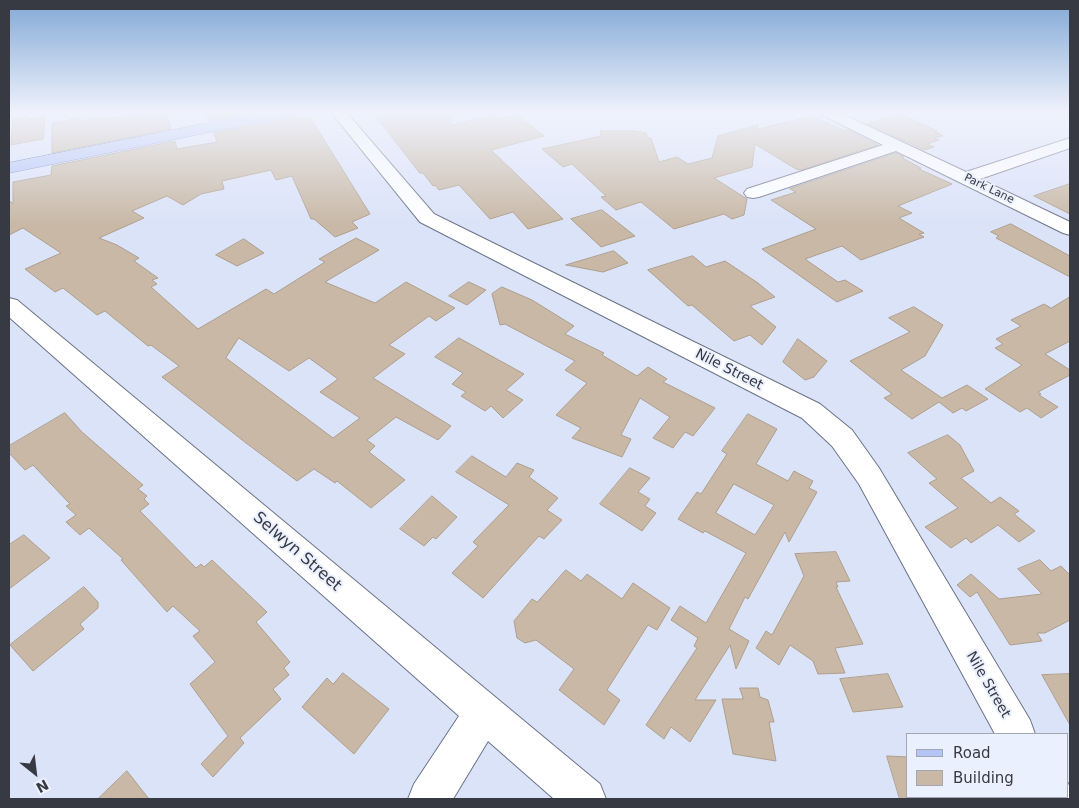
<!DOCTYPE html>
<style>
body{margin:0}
#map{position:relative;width:1079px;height:808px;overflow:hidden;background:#dbe3f9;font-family:"DejaVu Sans",sans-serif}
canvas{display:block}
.frame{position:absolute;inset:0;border:10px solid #373a42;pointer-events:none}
.legend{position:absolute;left:906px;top:733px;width:162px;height:65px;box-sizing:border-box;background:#ebf0fe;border:1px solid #a3a7b3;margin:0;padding:6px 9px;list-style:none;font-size:15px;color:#373a42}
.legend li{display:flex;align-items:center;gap:10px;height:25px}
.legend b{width:25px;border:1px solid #a3a7b3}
.north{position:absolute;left:10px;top:748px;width:50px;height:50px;-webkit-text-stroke:4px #ebf0fe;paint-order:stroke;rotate:151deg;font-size:14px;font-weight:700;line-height:20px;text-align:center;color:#373a42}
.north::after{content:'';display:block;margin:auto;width:18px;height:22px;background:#373a42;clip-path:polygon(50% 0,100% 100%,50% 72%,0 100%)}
</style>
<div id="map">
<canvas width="1079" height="808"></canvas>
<div class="frame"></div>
<ul class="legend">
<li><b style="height:6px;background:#b4c4f7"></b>Road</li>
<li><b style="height:14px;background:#c8b8a5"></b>Building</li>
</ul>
<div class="north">N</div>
</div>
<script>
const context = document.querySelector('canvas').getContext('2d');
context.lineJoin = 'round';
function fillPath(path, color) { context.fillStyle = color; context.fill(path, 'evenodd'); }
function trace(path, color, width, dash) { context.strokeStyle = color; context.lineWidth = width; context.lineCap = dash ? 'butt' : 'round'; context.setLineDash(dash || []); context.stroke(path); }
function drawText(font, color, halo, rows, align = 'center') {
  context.font = font + ' "DejaVu Sans",sans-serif'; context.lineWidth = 4; context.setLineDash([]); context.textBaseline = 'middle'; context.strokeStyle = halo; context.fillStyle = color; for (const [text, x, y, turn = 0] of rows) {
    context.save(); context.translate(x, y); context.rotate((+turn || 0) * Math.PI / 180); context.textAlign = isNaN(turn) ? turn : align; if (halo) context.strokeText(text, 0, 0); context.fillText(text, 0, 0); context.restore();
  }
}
const building = new Path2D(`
 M148 112H166L171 129 52 153V123L80 118V121L103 117 104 119Z
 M206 112H256L209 121Z
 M373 112H450L452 125 494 115 499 119 516 114 544 136 491 150 563 219 528 229 513 212 490 219 459 185 439 190 435 185 433 186 423 173H420Z
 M293 113 294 119 310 117 370 214 352 222 358 228 335 237 314 219H311L292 176 276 180 271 170 222 181 224 189 201 194 183 205 167 196 132 211 144 218 99 238 117 245 139 258 134 261 158 278 152 280 157 284 151 287 198 329 266 289 274 294 325 262 319 259 356 238 379 250 325 282 375 303 406 282 455 308 436 321 429 316 389 345 405 354 373 378 451 426 438 440 396 417 367 440 375 446 369 452 405 480 371 508 337 481 335 483 314 469 297 481 246 443 162 377 179 366 151 345 148 346 105 311 97 315 63 288 55 292 25 269 61 253 23 228 9 235V200L13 204V182L51 175 52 166 175 141 177 149 217 142 214 133 284 119ZM239 338 289 371 309 358 338 379 320 392 360 418 333 438 226 358Z
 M901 114 937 131 935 132 943 136 934 138 939 140 927 144 934 147 924 150 868 124Z
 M29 116V119L45 116 43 139 11 145 13 119Z
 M812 116 845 131 848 130 878 145 801 170 796 169 755 144 752 167 714 178 747 199 744 215 732 219 724 214 674 229 641 202 616 210 601 197 606 196 572 164 563 167 542 149 601 136 600 131H635L646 133 648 138H651L659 162 677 157 688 164 712 158 718 136 758 125 757 129Z
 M896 153 904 157 902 158 921 168 919 169 952 184 898 206 912 213 899 218 924 233 919 234 924 237 861 260 842 246 805 259 838 282 845 280 863 291 837 302 762 249 816 229 771 200 796 192 790 189Z
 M1070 184V214L1034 196Z
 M602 210 635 236 601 247 571 219Z
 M1011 224 1070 256V277L996 238 999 236 991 232Z
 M244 239 264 253 237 266 216 255Z
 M614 251 628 263 603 272 566 265Z
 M693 256 706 267 725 261 758 283 775 297 750 306 776 327 762 345 750 335 734 341 692 305 688 306 648 270Z
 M469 282 486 290 467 305 449 296Z
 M502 287 532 300 574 326 565 334 604 353 602 355 637 376 648 367 667 379 663 382 715 408 693 436 685 432 673 448 653 438 670 417 640 398 621 435 631 439 622 457 572 438 581 428 556 415 587 383 565 370 575 361 505 324 500 325 492 294Z
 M1070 297V341L1045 354 1070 370V375L1038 392 1041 394 1039 395 1058 407 1041 418 1027 408 1020 412 985 389 1022 365 995 348 1003 344 996 339 1021 326 1011 320 1044 304 1051 308Z
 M914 307 943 325 925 356 901 370 942 398 967 385 988 399 966 411 962 408 953 413 939 402 912 419 884 398 892 394 850 361 910 332 889 318Z
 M459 338 524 374 506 390 523 400 503 418 491 406 485 411 461 396 466 392 452 384 463 373 435 357Z
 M798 339 827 361 814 377 805 380 783 362Z
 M65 413 82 432 143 485 138 489 147 496 144 499 149 504 140 511 196 568 201 564 204 567 212 560 267 612 256 622 290 662 284 668 289 675 273 689 281 699 240 738 244 743 213 777 201 764 228 736 190 684 215 662 193 636 200 631 173 606 167 612 121 560 123 559 89 528 80 535 66 522 76 515 66 506 70 504 33 465 25 470 9 453V446Z
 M748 414 777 429 756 464 788 481 794 471 813 481 809 488 817 492 789 542 785 532 748 599 745 597 729 629 749 641 736 669 730 645 695 700H716L690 742 671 727 664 739 646 725 697 648 694 646 698 638 671 620 680 606 706 623 746 553 705 531 703 533 678 519 697 492 701 494 727 454 722 451ZM734 484 774 505 755 535 716 513Z
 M948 435 960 445 974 471 961 478 991 503 1000 497 1019 511 1014 514 1035 531 1019 542 998 525 971 543 966 538 951 548 925 527 958 508 929 483 937 479 908 453Z
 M472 456 506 477 517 463 534 470 529 477 558 498 547 510 562 520 544 539 539 536 483 598 452 573 478 546 473 542 509 505 456 472Z
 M630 468 650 478 638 492 650 499 645 506 656 513 642 531 600 504Z
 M432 496 457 517 436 539 433 537 424 546 400 529Z
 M24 535 50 558 9 589V545Z
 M836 552 850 581 836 582 838 587H836L863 644 835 648 845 673 818 674 813 661 790 645 779 665 756 648 766 631 772 635 804 576 795 554Z
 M1040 560 1051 571 1061 566 1070 575V620L1045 633H1037L1042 641 1010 645 977 592 970 597 957 585 971 574 999 599 1042 594 1018 569Z
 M566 570 581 581 587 574 622 599 633 583 670 608 657 630 648 625 607 690 620 700 604 725 559 690 574 669 536 640 525 643 517 638 514 621 532 599 537 602Z
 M84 587 98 602V608L80 624 84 629 33 671 10 645Z
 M343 673 389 709 354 754 302 707 327 678 333 684Z
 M888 674 903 707 853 712 840 679Z
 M1070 674V725L1042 675Z
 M740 688H758L760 697 768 700 774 722H769L776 761 733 754 722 699H743Z
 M887 756 908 757V799H900Z
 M127 771 149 799H98Z`);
const minor = new Path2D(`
 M331 112H346L434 214 820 404 852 430 879 468 1030 720 1035 734H995L859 484 832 446 802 418 420 222Z
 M820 112H838L966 172 1070 138V148L980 179 1070 222V235L1063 233 896 151 759 197 753 198 747 197 744 193 747 189 883 145 822 115Z
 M9 298 17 300 600 784 606 799H554L488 741 453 799H408L414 784 459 716 9 317Z
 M1068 783 1070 788V799H1032L1031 797H1068Z`);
const major = new Path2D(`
 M263 112H292L289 115 284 117 9 173V163Z`);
const farStreetnames = [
 ["Park Lane",989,189,26]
];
const streetNames = [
 ["Nile Street",729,370,27],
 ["Nile Street",988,685,60]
];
const nearStreetnames = [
 ["Selwyn Street",297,552,41]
];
fillPath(building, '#c8b8a5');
trace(building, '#ae9e8c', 1);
trace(minor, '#6c7387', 2);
trace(major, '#687ab4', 1);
fillPath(minor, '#fff');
fillPath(major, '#b4c4f7');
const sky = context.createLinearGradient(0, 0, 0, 225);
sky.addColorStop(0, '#82a8d6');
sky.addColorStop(0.5, '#eff2fc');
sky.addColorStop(1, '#eff2fc00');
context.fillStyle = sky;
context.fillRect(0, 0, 1079, 225);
drawText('11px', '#373a42', '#ebf0fe', farStreetnames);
drawText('14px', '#373a42', '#ebf0fe', streetNames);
drawText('16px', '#373a42', '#ebf0fe', nearStreetnames);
</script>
